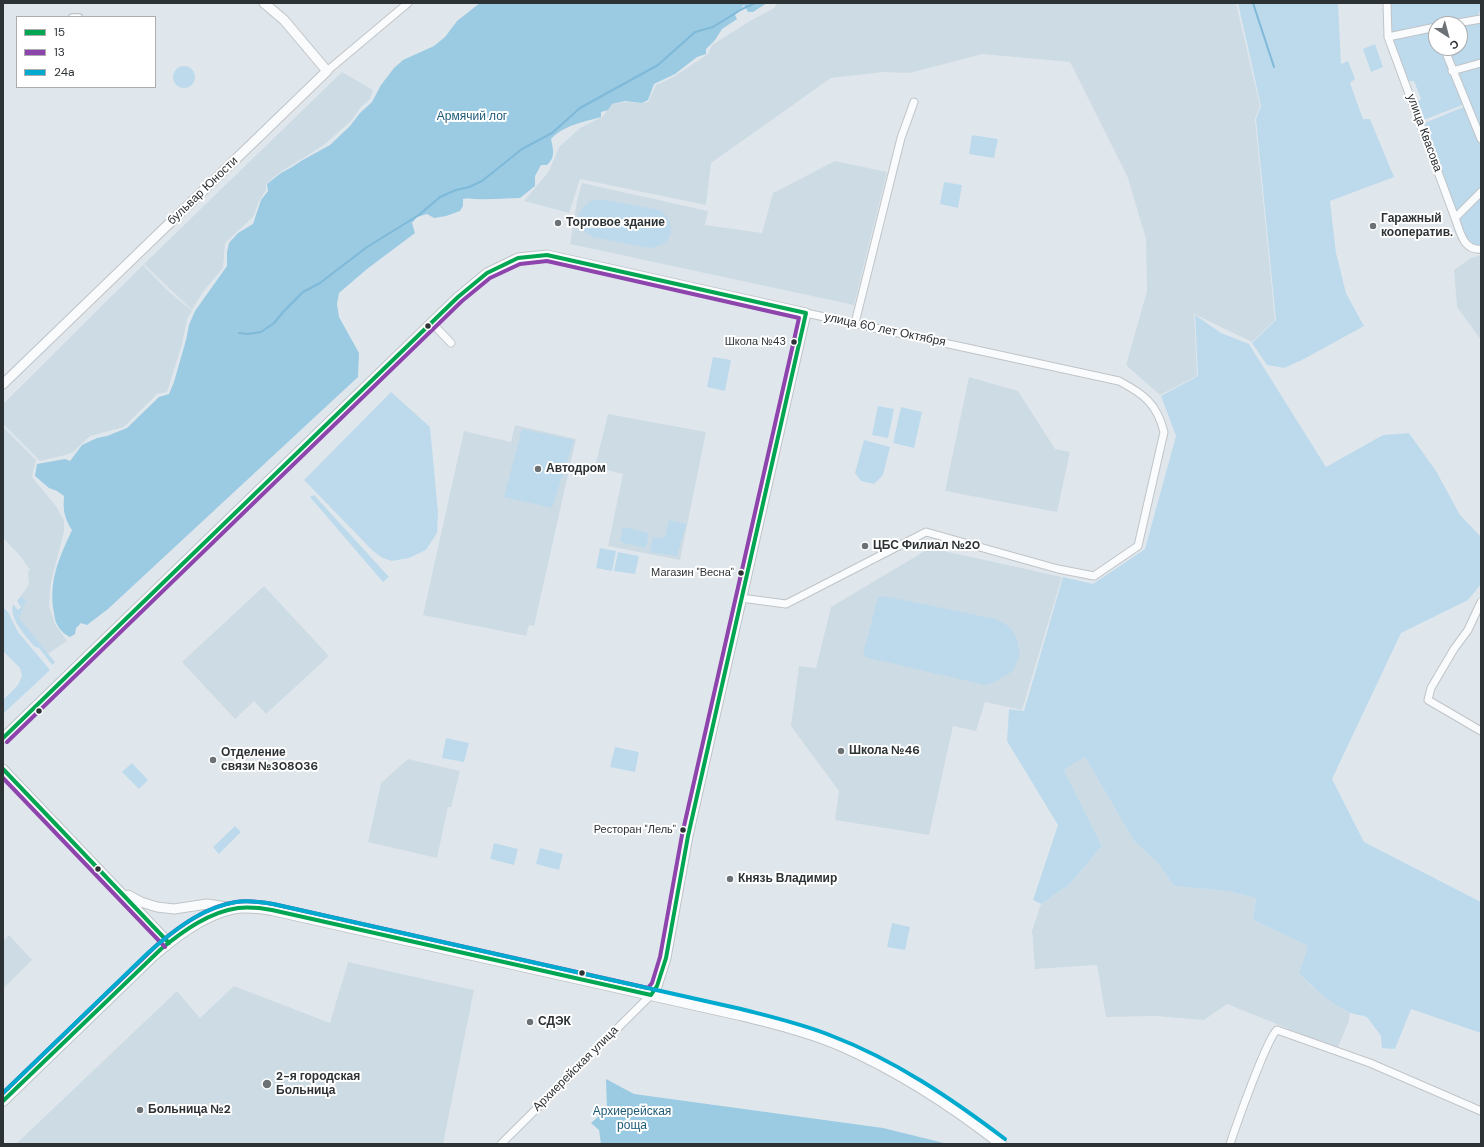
<!DOCTYPE html>
<meta charset="utf-8">
<style>
body{margin:0}
#map{position:relative;width:1484px;height:1147px;overflow:hidden;background:#e0e7ec;font-family:"DM Sans",sans-serif}
canvas{display:block}
.frame{position:absolute;inset:0;border:4px solid #2d3235;pointer-events:none}
.legend{position:absolute;left:16px;top:16px;width:140px;height:72px;box-sizing:border-box;background:#fff;border:1px solid #abadae;margin:0;padding:5px 7px;list-style:none;font-size:12px;color:#2d3235}
.legend li{display:flex;align-items:center;gap:8px;height:20px}
.legend b{width:20px;border:1px solid #abadae}
.north{position:absolute;left:1428px;top:16px;width:40px;height:40px;box-sizing:border-box;background:#fff;border:1px solid #abadae;border-radius:50%;rotate:144deg;font-size:11px;font-weight:700;line-height:16px;text-align:center;color:#2d3235}
.north::after{content:'';display:block;margin:auto;width:14px;height:18px;background:#6c7175;clip-path:polygon(50% 0,100% 100%,50% 72%,0 100%)}
</style>
<div id="map">
<canvas width="1484" height="1147"></canvas>
<div class="frame"></div>
<ul class="legend">
<li><b style="height:5px;background:#00a651"></b>15</li>
<li><b style="height:5px;background:#8e44ad"></b>13</li>
<li><b style="height:5px;background:#00a9ce"></b>24a</li>
</ul>
<div class="north">С</div>
</div>
<script>
const context = document.querySelector('canvas').getContext('2d');
context.lineJoin = 'round';
function fillPath(path, color) { context.fillStyle = color; context.fill(path, 'evenodd'); }
function trace(path, color, width, dash) { context.strokeStyle = color; context.lineWidth = width; context.lineCap = dash ? 'butt' : 'round'; context.setLineDash(dash || []); context.stroke(path); }
function drawText(font, color, halo, rows, align = 'center') {
  context.font = font + ' "DM Sans",sans-serif'; context.lineWidth = 4; context.setLineDash([]); context.textBaseline = 'middle'; context.strokeStyle = halo; context.fillStyle = color; for (const [text, x, y, turn = 0] of rows) {
    context.save(); context.translate(x, y); context.rotate((+turn || 0) * Math.PI / 180); context.textAlign = isNaN(turn) ? turn : align; if (halo) context.strokeText(text, 0, 0); context.fillText(text, 0, 0); context.restore();
  }
}
const built = new Path2D(`
 M777 3H1236L1260 106 1255 119 1275 320 1252 342 1194 314 1197 376 1160 395 1126 365 1147 291 1146 239 1128 178 1070 62 983 54 909 73 884 72 831 78 711 163 706 205 580 179 569 213 524 201 549 171 559 147 580 128 602 117 612 104 625 102 644 103 648 102 656 85 675 76 708 54 712 45 750 21 774 8Z
 M342 72 373 90 370 99 361 107 351 121 324 145 279 173 266 184V190L258 203 254 216 225 243 223 268 202 293 192 310 144 264Z
 M835 161 887 172 854 305 570 244 577 201 582 183 708 211 705 225 762 233 773 193Z
 M1481 255V340L1457 307 1454 270 1471 258Z
 M143 265 167 290 192 311 187 319 182 344 167 392 157 394 124 427 90 436 73 452 65 455 40 461 3 424V404Z
 M969 377 1018 391 1055 449 1070 452 1057 512 945 491Z
 M608 414 706 432 680 560 608 546 623 474 595 467Z
 M515 425 576 439 534 626 529 625 526 636 423 615 464 431 511 442Z
 M3 427 36 460 32 477 56 506 64 520V531L51 582 49 606 55 624 67 641 48 654 18 618 26 600 21 596 29 584 28 572 31 568 29 569 21 557 3 538Z
 M930 548 1062 577 1022 710 985 702 976 731 953 726 929 835 835 820 839 791 791 726 799 666 816 668 831 607Z
 M264 586 329 656 266 714 254 701 235 719 182 662Z
 M1085 757 1134 841 1159 864 1174 886 1227 891 1256 898 1253 920 1308 946 1299 973 1309 984 1342 1009 1350 1013 1349 1021 1338 1047 1319 1041 1227 1004 1204 1020 1155 1016 1106 1017 1097 965 1035 969 1032 931 1041 904 1070 884 1102 846 1064 770Z
 M408 759 460 771 451 807H448L437 858 368 842 381 783Z
 M9 935 32 960 3 989V941Z
 M348 962 474 990 443 1144H16L177 991 200 1018 234 986 330 1023Z`);
const green = new Path2D(`
 M1238 3H1338L1341 64 1348 61 1355 79 1350 83 1363 119H1370L1394 177 1330 201 1336 253 1346 293 1364 326 1302 360 1284 368 1267 365 1252 343 1276 320 1256 119 1261 106Z
 M1389 3H1481V9L1476 19 1436 24 1391 34Z
 M1481 21V62L1453 69 1445 48H1460V24Z
 M1435 29 1436 32V48H1442L1465 104 1421 121 1415 104 1421 99 1414 81H1407L1391 38Z
 M1375 44 1383 67 1371 72 1363 49Z
 M1481 65V135L1455 72Z
 M173 77a11 11 0 1 1 22 0a11 11 0 1 1-22 0Z
 M1466 106 1481 143V190L1456 215 1422 124Z
 M972 135 998 139 994 158 969 154Z
 M944 182 962 185 958 208 940 204Z
 M1481 195V248L1476 249 1466 240 1458 217Z
 M600 199 660 210C679 225 673 246 649 248L592 237 584 232 580 224 579 215 584 206 591 201Z
 M1195 315 1221 333 1249 344 1326 467 1383 435 1409 433 1436 471 1460 515 1481 537V584L1468 600 1401 633 1332 779 1364 842 1481 902V1033L1411 1009 1395 1049 1382 1048 1381 1036 1367 1017C1362 1015 1356 1015 1351 1013 1337 1009 1309 984 1299 973L1308 946 1253 920 1256 898 1227 891 1174 886 1159 864 1134 841 1085 757 1064 770 1102 846 1070 884 1041 904 1033 900 1058 825 1007 741 1009 709 1024 711 1063 577 1093 584 1145 549 1176 436 1161 396 1198 376Z
 M713 357 731 360 725 391 707 387Z
 M391 392 430 427 438 512 437 533 426 550 409 558 392 561 382 558 372 550 304 480Z
 M878 406 894 409 888 438 872 435Z
 M901 407 922 412 914 448 893 443Z
 M522 429 574 440 552 508 504 497Z
 M864 440 890 447 883 475 874 484 861 481 855 473Z
 M314 495 389 577 383 582 310 497Z
 M669 520 686 524 677 556 650 552 653 537 665 538Z
 M623 527 649 533 646 548 620 542Z
 M600 548 616 551 612 571 596 568Z
 M618 552 639 556 635 574 614 571Z
 M21 596 26 600 19 618 55 662 52 665 39 648 35 647C26 636 9 620 13 604L18 610 21 607 17 601Z
 M883 596 996 619 1010 627 1016 636 1020 654 1013 671 993 683 985 685 865 657 863 654 878 598Z
 M3 607 8 612 18 632 50 670 3 714V700L18 685 22 676 20 668 3 651Z
 M446 738 469 743 464 762 442 758Z
 M615 747 639 752 635 772 610 767Z
 M132 763 148 780 139 789 122 772Z
 M235 826 241 832 219 854 213 847Z
 M494 843 518 849 514 865 490 859Z
 M540 848 563 854 559 870 536 864Z
 M892 923 910 927 905 950 887 947Z`);
const forest = new Path2D(`
 M480 3H767L753 12H748L744 5 735 15 737 19 722 29 715 40 706 49V54L697 57 675 74 654 84 648 100 642 103 625 101 612 104 608 110 601 112V117C584 122 564 125 551 139 553 149 556 157 547 165H541L535 176V186L520 198C505 198 490 200 476 199 471 199 468 198 463 199V206L460 211 446 216 434 218 427 214 417 217 412 223 415 233 367 269 339 293 337 304 339 317 359 353 358 377 108 609 87 625 81 623 76 628 75 634 70 637C60 632 55 624 54 613 48 582 59 558 72 530 64 518 63 510 64 496L57 491 49 488 35 476 37 464 65 459 70 461 82 445 97 438 107 436 127 428 159 397 169 394 174 382 186 340 189 325 195 311 227 266V252L229 243 238 233 253 224 261 200 268 191 267 184 281 173 292 167 301 161 330 145 350 126 360 113 372 102 381 85 394 68 403 60 434 46 445 37 457 21Z
 M606 1079 634 1094 883 1128 948 1144H601L599 1130 591 1123 607 1109Z`);
const stream = new Path2D(`
 M1253 3 1274 67
 M239 333 248 334 261 332 274 323 284 311 303 292 320 283 367 247 419 215 440 197 456 190 469 187 482 181 522 149 552 133 580 108 658 65 695 32 713 27 742 9 755 3`);
const pedestrian = new Path2D(`
 M72 17H79`);
const minor = new Path2D(`
 M1387 3 1388 37 1455 218C1460 231 1463 251 1481 249
 M1452 24 1481 19
 M1388 37 1436 27
 M1444 48 1481 139
 M327 71 408 3
 M1452 71 1481 63
 M1455 218 1481 192
 M431 322 451 343
 M855 323 901 138 914 102
 M741 598 786 604 926 532 1058 569 1094 576 1138 546 1164 432C1157 404 1144 394 1119 381L806 313
 M1481 602 1468 630 1454 649 1431 688 1428 700 1481 731
 M501 1144 651 995
 M1230 1144C1236 1126 1267 1038 1277 1030L1370 1063 1481 1111`);
const tertiary = new Path2D(`
 M3 384 327 71 284 20 264 3
 M3 738 458 297 487 273 518 258 547 255 806 313 688 836 666 958 657 986 651 995
 M3 769 169 943
 M128 895 141 902 157 907 174 909 207 904 233 908`);
const secondary = new Path2D(`
 M3 1101 153 956C175 937 202 916 232 909 244 906 259 908 272 910L740 1015C775 1024 811 1032 844 1047 902 1073 951 1105 1001 1144`);
const bus1 = new Path2D(`
 M3 738 458 297 487 273 518 258 547 255 806 313 688 836 666 958 657 986 651 995 272 910C261 908 249 907 238 908 209 912 183 931 161 949L3 1101
 M3 769 169 943`);
const bus2 = new Path2D(`
 M3 778 165 947
 M3 1093 158 944C180 926 207 906 236 902 249 900 261 902 273 904L648 988 652 983 660 957 682 835 799 318 547 261 520 264 490 278 462 301 7 742`);
const bus3 = new Path2D(`
 M3 1093 149 952C174 930 203 907 236 902 249 900 261 902 273 904L741 1009C772 1017 803 1024 832 1036 895 1060 952 1099 1005 1139`);
const markers = [
 [558,223,4,"#6c7175"],
 [1373,226,4,"#6c7175"],
 [428,326,3.5,"#2d3235"],
 [794,342,3.5,"#2d3235"],
 [538,469,4,"#6c7175"],
 [865,546,4,"#6c7175"],
 [741,573,3.5,"#2d3235"],
 [39,711,3.5,"#2d3235"],
 [841,751,4,"#6c7175"],
 [213,760,4,"#6c7175"],
 [683,830,3.5,"#2d3235"],
 [98,869,3.5,"#2d3235"],
 [730,879,4,"#6c7175"],
 [582,973,3.5,"#2d3235"],
 [530,1022,4,"#6c7175"],
 [267,1084,5,"#6c7175"],
 [140,1110,4,"#6c7175"]
];
const busNames = [
 ["Школа №43",786,342],
 ["Магазин \"Весна\"",734,573],
 ["Ресторан \"Лель\"",676,830]
];
const parkNames = [
 ["Армячий лог",472,117],
 ["Архиерейская",632,1112],
 ["роща",632,1126]
];
const streetNames = [
 ["улица Квасова",1424,133,70],
 ["бульвар Юности",203,191,-44],
 ["улица 60 лет Октября",885,330,12],
 ["Архиерейская улица",576,1069,-45]
];
const poiNames = [
 ["Гаражный",1381,219],
 ["кооператив.",1381,233],
 ["Торговое здание",566,223],
 ["Автодром",546,469],
 ["ЦБС Филиал №20",873,546],
 ["Школа №46",849,751],
 ["Отделение",221,753],
 ["связи №308036",221,767],
 ["Князь Владимир",738,879],
 ["СДЭК",538,1022],
 ["2-я городская",276,1077],
 ["Больница",276,1091],
 ["Больница №2",148,1110]
];
fillPath(built, '#cddbe4');
fillPath(green, '#bddaed');
fillPath(forest, '#9bcae3');
trace(stream, '#7fb9d8', 2);
trace(pedestrian, '#bfc4c8', 8);
trace(minor, '#bfc4c8', 9);
trace(tertiary, '#bfc4c8', 11);
trace(secondary, '#bfc4c8', 12);
trace(pedestrian, '#fafbfc', 5.5);
trace(minor, '#fafbfc', 7);
trace(tertiary, '#fafbfc', 9);
trace(secondary, '#fafbfc', 10);
trace(bus1, '#00a651', 4);
trace(bus2, '#8e44ad', 4);
trace(bus3, '#00a9ce', 4);
for (const [x, y, r, color] of markers) { const dot = new Path2D(); dot.arc(x, y, r, 0, 2 * Math.PI); context.fillStyle = color; context.fill(dot); trace(dot, '#fff', 1.5); }
drawText('11px', '#2d3235', '#fff', busNames, 'right');
drawText('12px', '#1d5a78', '#fff', parkNames);
drawText('12px', '#2d3235', '#fff', streetNames);
drawText('bold 12px', '#2d3235', '#fff', poiNames, 'left');
</script>
